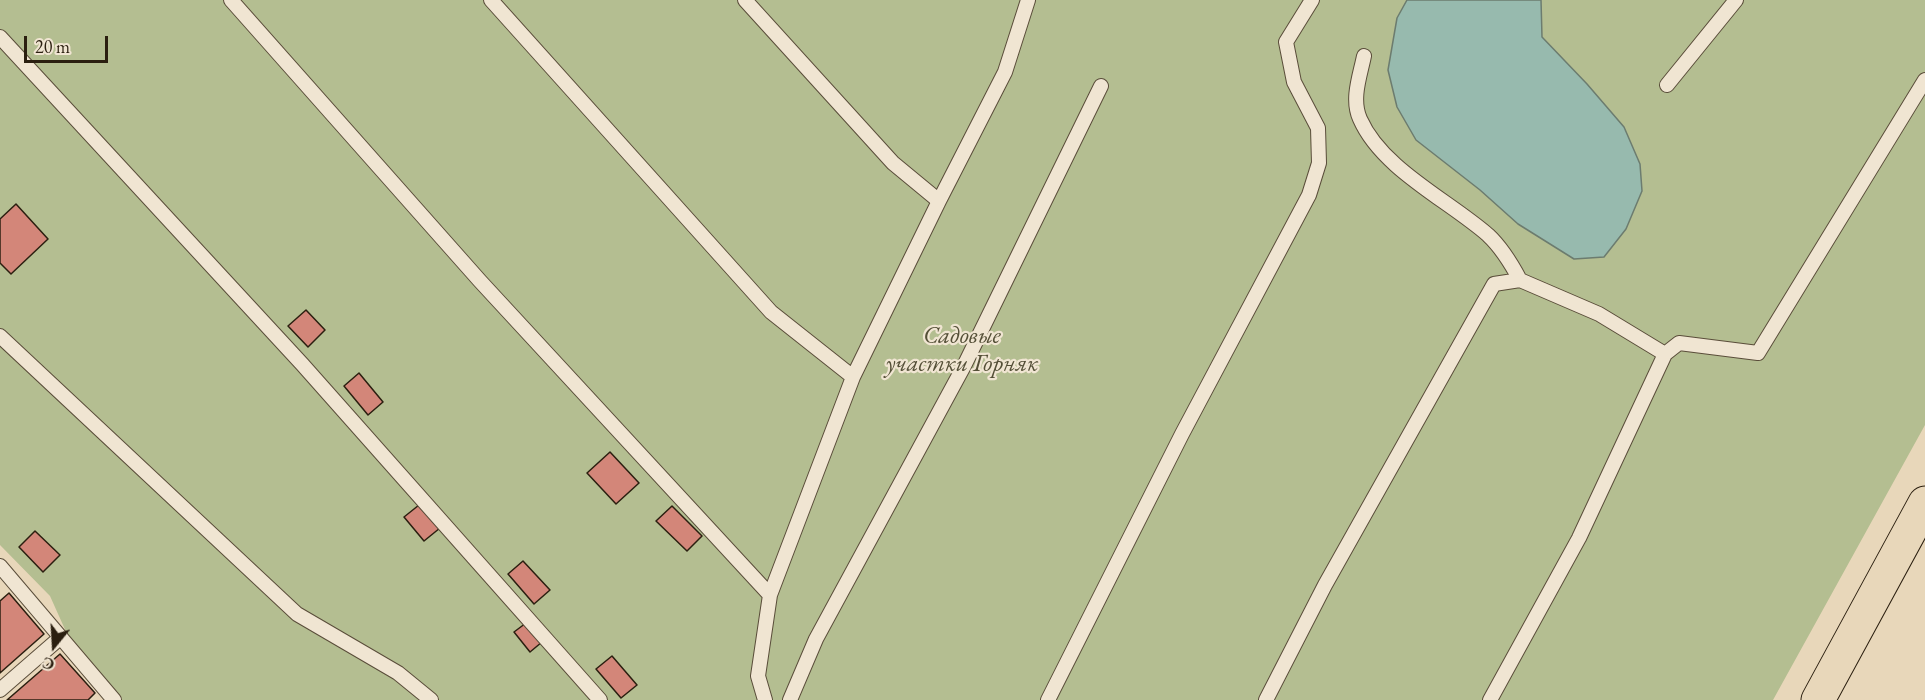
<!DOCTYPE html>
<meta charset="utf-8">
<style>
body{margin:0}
#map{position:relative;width:1925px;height:700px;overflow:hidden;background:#e8d7ba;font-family:"EB Garamond",serif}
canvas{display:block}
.north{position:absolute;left:24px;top:616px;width:60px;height:60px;-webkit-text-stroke:4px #f0e5d2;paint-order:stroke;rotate:198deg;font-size:16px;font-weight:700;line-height:24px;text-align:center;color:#2b1f10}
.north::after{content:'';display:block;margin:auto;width:21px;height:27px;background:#2b1f10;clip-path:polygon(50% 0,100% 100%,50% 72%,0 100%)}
.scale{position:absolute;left:24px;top:36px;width:84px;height:27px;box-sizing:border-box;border:3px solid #2b1f10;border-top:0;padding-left:8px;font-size:18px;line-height:21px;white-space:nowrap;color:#2b1f10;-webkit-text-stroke:4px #f0e5d2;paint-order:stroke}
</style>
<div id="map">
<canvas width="1925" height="700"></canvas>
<div class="north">С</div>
<div class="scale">20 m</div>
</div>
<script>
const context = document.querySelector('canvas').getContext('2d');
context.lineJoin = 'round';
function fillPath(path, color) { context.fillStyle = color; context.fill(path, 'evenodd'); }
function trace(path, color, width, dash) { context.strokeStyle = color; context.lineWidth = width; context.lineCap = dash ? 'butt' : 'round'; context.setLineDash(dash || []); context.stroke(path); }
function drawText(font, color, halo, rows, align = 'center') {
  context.font = font + ' "EB Garamond",serif'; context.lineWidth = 4.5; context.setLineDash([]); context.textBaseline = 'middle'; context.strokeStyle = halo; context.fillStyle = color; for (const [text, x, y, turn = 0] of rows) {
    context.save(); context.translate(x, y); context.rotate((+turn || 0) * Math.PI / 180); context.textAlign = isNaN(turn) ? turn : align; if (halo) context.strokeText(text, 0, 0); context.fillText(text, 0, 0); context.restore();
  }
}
const green = new Path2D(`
 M0 0H1925V425L1773 700H114L76 654 50 596 0 545Z`);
const water = new Path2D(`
 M1407 0H1541L1542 37 1587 84 1624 127 1640 164 1642 191 1626 229 1604 257 1574 259 1518 224 1480 190 1416 140 1397 107 1388 70 1397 18Z`);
const building = new Path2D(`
 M16 204 48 239 11 274 0 263V219Z
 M306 310 325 330 308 347 288 326Z
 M359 373 383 402 368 415 344 386Z
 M610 452 639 483 616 504 587 473Z
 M419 505 440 528 424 541 404 517Z
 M672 506 702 536 687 551 656 521Z
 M35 531 60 555 43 572 19 547Z
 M523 561 550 590 534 604 508 574Z
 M9 593 44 634 0 673V601Z
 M526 623 542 642 530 652 514 632Z
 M60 654 95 693 88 700H7Z
 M612 656 637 685 621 698 596 669Z`);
const lane = new Path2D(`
 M231 0 480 281 770 595
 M491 0 771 312 853 377
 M745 0 893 163 939 201
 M0 37 302 364 600 700
 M1364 56C1360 76 1351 99 1360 119 1382 169 1448 200 1488 235 1501 247 1512 265 1520 280
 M1667 85 1736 0
 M0 336 297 614 398 673 431 700
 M0 566 114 700
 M0 690 61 637
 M765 700 758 676 770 595 853 377 939 201 1005 72 1028 0
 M790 700 816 639 964 366 1101 86
 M1048 700 1182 434 1309 195 1319 163 1318 128 1294 82 1286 42 1312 0
 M1266 700 1325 585 1494 284 1520 280 1599 314 1665 354
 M1490 700 1579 538 1665 354 1679 343 1758 353 1925 80`);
const primary = new Path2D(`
 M1818 700 1925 503`);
const parkNames = [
 ["Садовые",962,336],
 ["участки Горняк",962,364]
];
fillPath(green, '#b4be91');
fillPath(water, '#97baae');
trace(water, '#6c7c6f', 1.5);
fillPath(building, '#d38679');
trace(building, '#2b1f10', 1.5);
trace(lane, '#5a4d3a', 16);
trace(primary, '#2b1f10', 35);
trace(lane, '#f0e5d2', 14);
trace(primary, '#e8d7ba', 33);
drawText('italic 24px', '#544f37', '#f0e5d2', parkNames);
</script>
